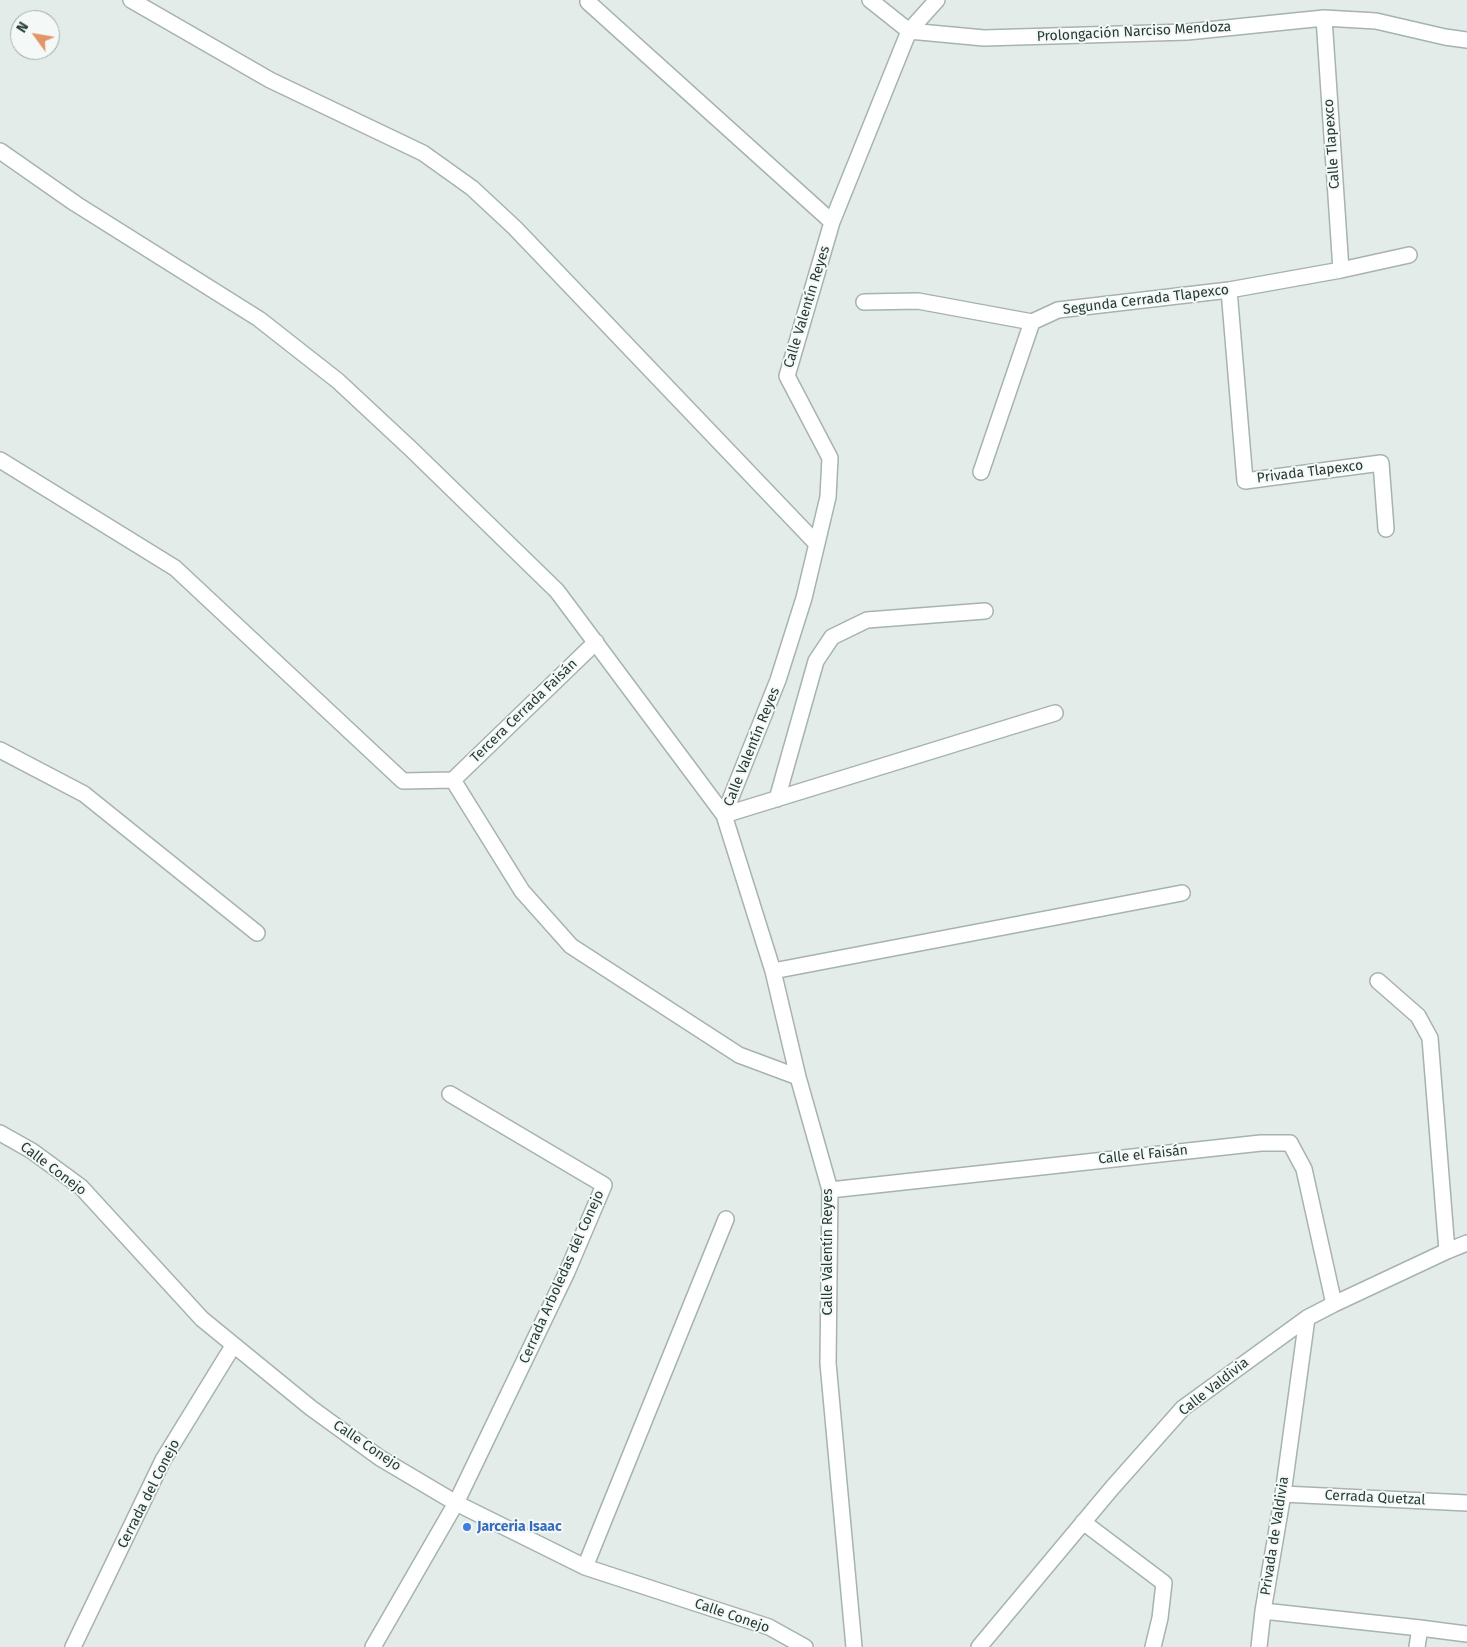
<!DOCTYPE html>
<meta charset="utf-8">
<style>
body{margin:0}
#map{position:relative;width:1467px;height:1647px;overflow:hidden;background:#e3ece9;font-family:"Fira Sans",sans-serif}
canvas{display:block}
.north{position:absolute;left:10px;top:10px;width:50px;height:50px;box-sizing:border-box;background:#f4f8f6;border:1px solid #a1acaa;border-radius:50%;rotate:302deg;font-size:14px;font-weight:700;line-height:20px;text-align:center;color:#253b37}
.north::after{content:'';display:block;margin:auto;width:18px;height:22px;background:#e49469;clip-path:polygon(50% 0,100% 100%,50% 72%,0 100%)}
</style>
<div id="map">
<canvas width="1467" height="1647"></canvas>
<div class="north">N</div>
</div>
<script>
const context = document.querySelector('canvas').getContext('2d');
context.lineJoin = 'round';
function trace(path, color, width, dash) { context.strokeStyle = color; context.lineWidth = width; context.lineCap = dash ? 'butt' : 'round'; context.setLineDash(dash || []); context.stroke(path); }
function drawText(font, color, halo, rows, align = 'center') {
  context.font = font + ' "Fira Sans",sans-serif'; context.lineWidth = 4; context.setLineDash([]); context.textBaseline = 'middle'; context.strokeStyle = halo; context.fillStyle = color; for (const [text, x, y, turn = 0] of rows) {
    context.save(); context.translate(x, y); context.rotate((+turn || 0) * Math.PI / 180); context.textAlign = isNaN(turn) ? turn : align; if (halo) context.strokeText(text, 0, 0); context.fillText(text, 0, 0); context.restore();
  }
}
const minor = new Path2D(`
 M131 0 270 80 423 153 472 188 515 228 816 543
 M870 0 909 31 984 38 1187 32 1324 18 1376 21 1445 37 1467 40
 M588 2 832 222
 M1324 18 1341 270
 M0 151 76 204 259 319 338 381 411 449 557 591 724 815 1055 713
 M1229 290 1245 481 1381 463 1386 529
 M864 302 918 301 1032 322 1058 310 1229 290 1341 270 1409 255
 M0 460 175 568 403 781 453 780 522 891 571 946 739 1055 798 1077
 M981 472 1032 322
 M0 750 84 794 257 933
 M453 780 596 642
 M777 799 816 661 832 637 867 620 985 611
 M773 971 1182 893
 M1378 981 1418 1016 1430 1038 1447 1251
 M0 1133 32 1151 81 1187 202 1319 311 1408 380 1458 456 1503 585 1567 769 1627 805 1647
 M830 1190 1261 1143H1290L1304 1169 1334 1304
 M1283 1494 1467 1503
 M1083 1522 1164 1583 1160 1618 1153 1647
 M585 1567 726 1219
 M1263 1611 1420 1628 1467 1634
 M73 1647 163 1460 233 1346
 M373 1647 456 1503 567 1272 604 1185 450 1094
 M854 1647 828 1363 830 1190 798 1077 773 971 724 815 778 680 804 598 828 497 830 458 787 376 832 222 909 31 937 0
 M979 1647 1112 1488 1183 1408 1307 1318 1334 1304 1447 1251 1467 1243
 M1259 1647 1263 1611 1283 1494 1307 1318
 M1417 1647 1420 1628`);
const markers = [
 [467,1527,5,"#3f7fe0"]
];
const streetNames = [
 ["Prolongación Narciso Mendoza",1134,32,-3],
 ["Calle Tlapexco",1332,144,-94],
 ["Segunda Cerrada Tlapexco",1146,300,-7],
 ["Calle Valentín Reyes",807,307,-73],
 ["Privada Tlapexco",1310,472,-7],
 ["Tercera Cerrada Faisán",524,711,-44],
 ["Calle Valentín Reyes",752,747,-68],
 ["Calle el Faisán",1143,1155,-6],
 ["Calle Conejo",53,1169,37],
 ["Calle Valentín Reyes",828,1252,-90],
 ["Cerrada Arboledas del Conejo",562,1277,-66],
 ["Calle Valdivia",1214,1387,-38],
 ["Calle Conejo",367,1446,34],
 ["Cerrada del Conejo",149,1494,-63],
 ["Cerrada Quetzal",1375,1498,3],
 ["Privada de Valdivia",1275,1536,-81],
 ["Calle Conejo",732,1616,19]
];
const shopNames = [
 ["Jarceria Isaac",477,1527]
];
trace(minor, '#a6b3b0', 18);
trace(minor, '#fff', 15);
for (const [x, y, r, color] of markers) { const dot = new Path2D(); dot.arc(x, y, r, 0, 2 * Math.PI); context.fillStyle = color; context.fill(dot); trace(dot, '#f4f8f6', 2); }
drawText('14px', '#253b37', '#f4f8f6', streetNames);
drawText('bold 14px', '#366cbe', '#f4f8f6', shopNames, 'left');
</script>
